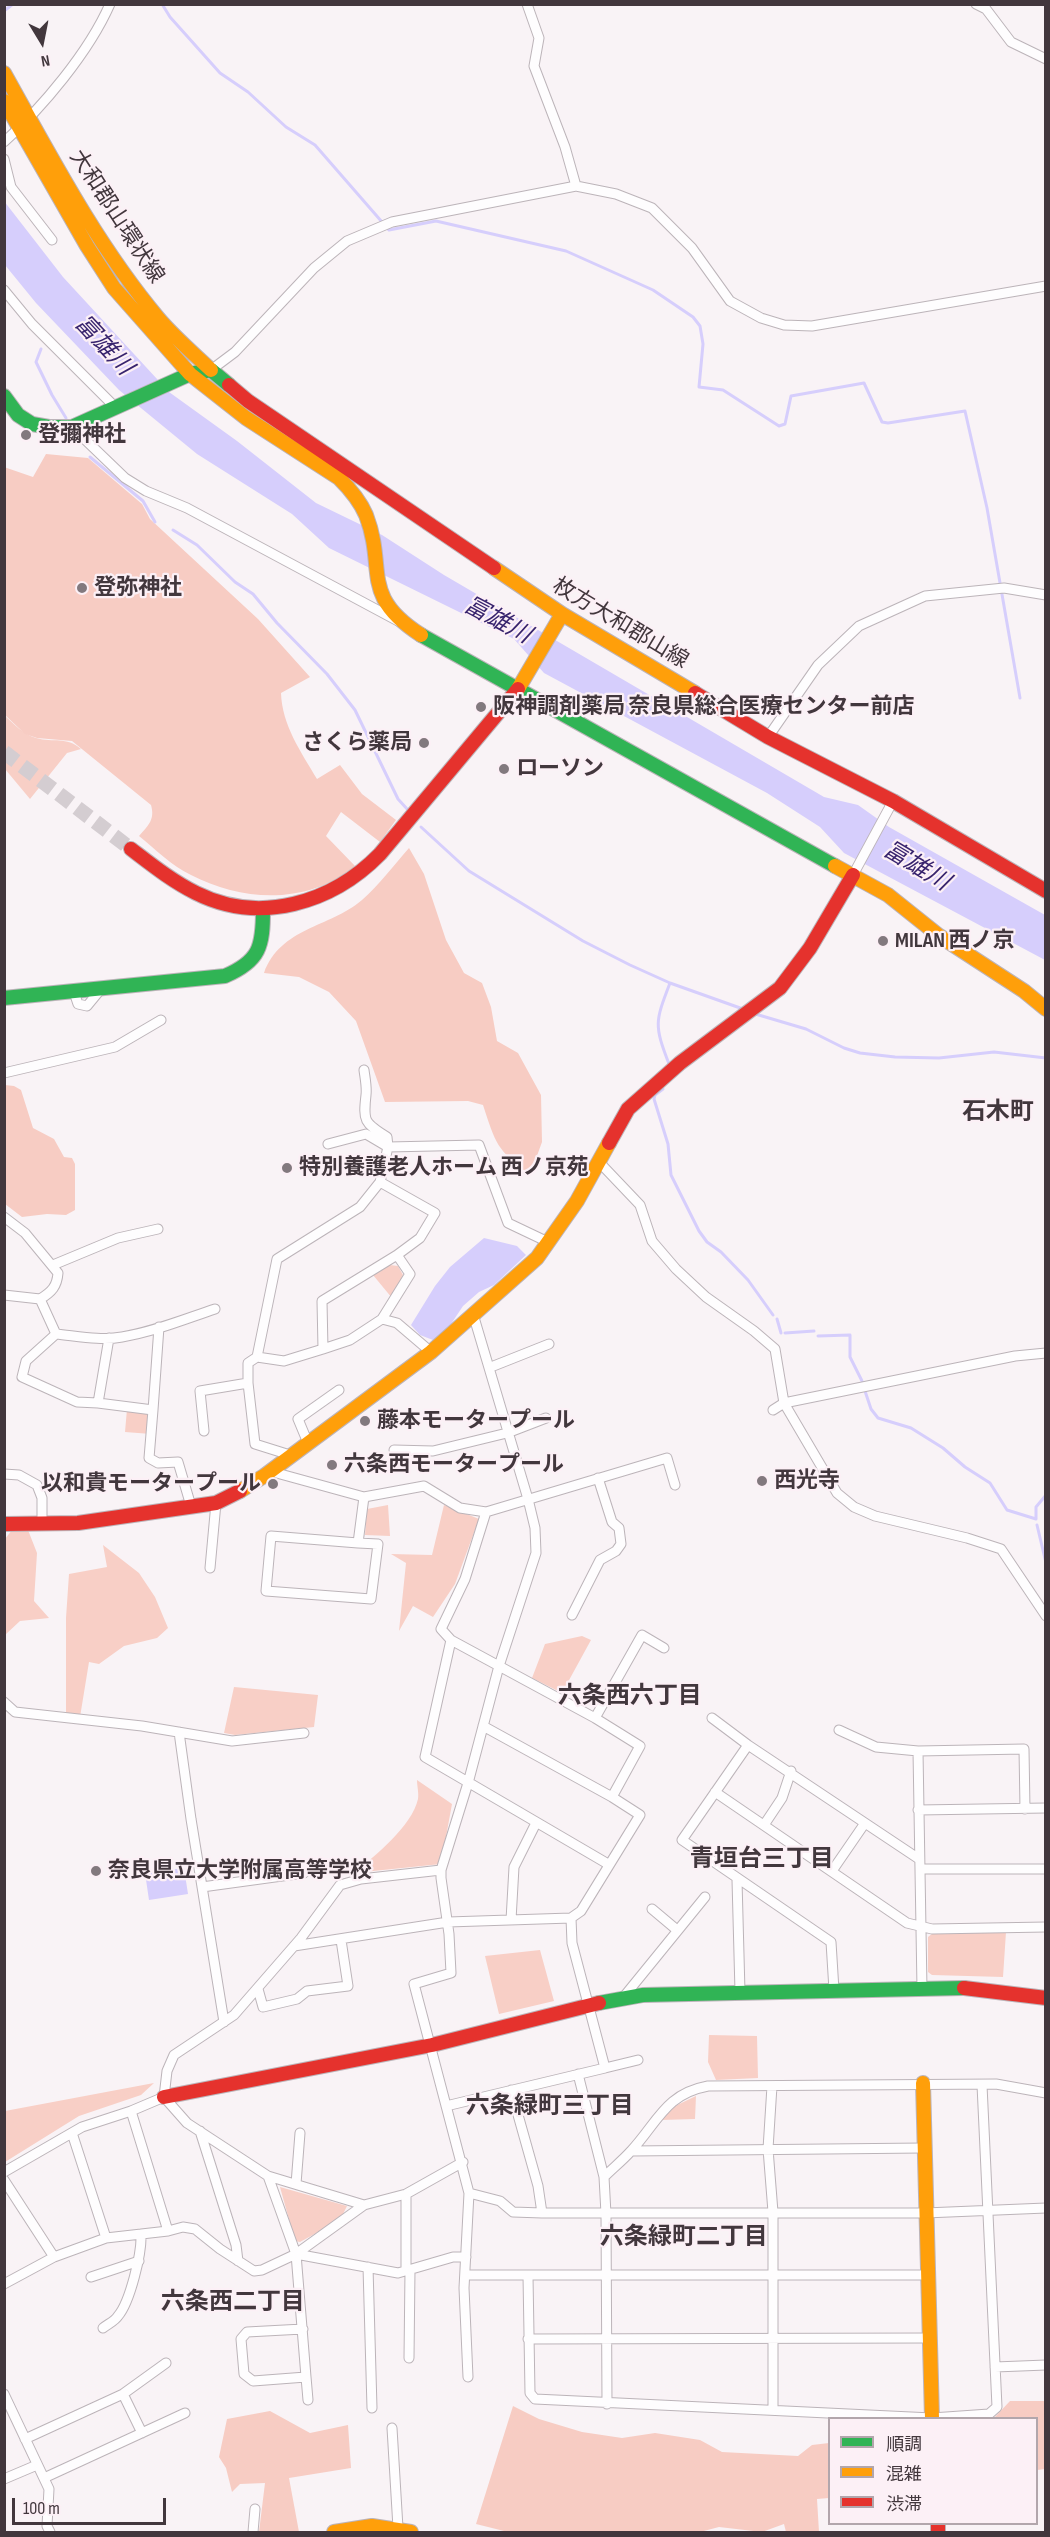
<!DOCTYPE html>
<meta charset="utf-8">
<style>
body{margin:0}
#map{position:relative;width:1050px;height:2537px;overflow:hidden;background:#f9f3f6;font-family:"Sofia Sans Condensed","Noto Sans JP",sans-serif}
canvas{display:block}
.frame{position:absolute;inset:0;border:6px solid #42373d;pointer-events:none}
.legend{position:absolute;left:828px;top:2417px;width:210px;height:108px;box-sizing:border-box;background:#fcf0f6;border:2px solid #b2a6ac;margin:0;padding:8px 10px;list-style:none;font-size:18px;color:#42373d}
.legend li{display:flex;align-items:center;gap:12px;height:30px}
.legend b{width:30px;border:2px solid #b2a6ac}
.north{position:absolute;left:12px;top:12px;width:60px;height:60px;-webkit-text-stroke:4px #fcf0f6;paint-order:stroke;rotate:170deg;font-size:16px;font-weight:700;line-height:24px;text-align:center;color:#42373d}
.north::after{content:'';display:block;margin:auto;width:21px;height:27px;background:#42373d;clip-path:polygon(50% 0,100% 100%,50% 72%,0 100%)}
.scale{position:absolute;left:12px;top:2498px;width:154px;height:27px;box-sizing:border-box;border:3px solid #42373d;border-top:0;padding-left:8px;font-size:18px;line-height:21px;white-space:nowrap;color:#42373d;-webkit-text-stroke:4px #fcf0f6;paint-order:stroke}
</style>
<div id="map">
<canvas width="1050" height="2537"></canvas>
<div class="frame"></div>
<ul class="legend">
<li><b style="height:8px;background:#30b455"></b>順調</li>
<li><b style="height:8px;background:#ff9f0a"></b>混雑</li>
<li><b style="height:8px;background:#e5322d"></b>渋滞</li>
</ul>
<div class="north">N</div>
<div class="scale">100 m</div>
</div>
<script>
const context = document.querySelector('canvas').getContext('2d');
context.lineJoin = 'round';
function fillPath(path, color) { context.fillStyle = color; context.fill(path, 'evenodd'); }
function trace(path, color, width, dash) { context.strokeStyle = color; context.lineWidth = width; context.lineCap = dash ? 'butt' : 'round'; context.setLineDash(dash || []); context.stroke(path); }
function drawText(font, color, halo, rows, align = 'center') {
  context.font = font + ' "Sofia Sans Condensed","Noto Sans JP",sans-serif'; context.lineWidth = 4.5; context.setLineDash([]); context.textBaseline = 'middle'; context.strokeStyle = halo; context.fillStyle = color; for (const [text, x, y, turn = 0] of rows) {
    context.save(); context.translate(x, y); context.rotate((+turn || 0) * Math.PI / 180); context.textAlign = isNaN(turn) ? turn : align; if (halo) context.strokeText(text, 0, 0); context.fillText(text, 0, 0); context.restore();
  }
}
const green = new Path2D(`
 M4 715C14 724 23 734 36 738 54 743 66 736 81 749L67 753 30 799 5 769Z
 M390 1265 398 1266 403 1275 392 1298 373 1275Z
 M127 1409 152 1413 151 1434 125 1432Z
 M388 1505 390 1536 365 1535 367 1509Z
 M444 1505 479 1519 455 1584 433 1617 413 1606 399 1631 406 1563 391 1554 432 1555Z
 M12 1530H28L37 1553 34 1601 49 1618 20 1621 5 1635V1539Z
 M103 1545 139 1573 155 1597 168 1628 157 1638 124 1646 99 1664 89 1662 80 1717 66 1715V1618L69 1574 107 1567Z
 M582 1636 591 1640 562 1693 532 1678 545 1644Z
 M234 1687 318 1695 314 1727 235 1735 224 1733Z
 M417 1780 452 1804 441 1864 354 1873C375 1856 412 1826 418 1799 419 1793 417 1786 417 1780Z
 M1006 1932 1003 1977 932 1975 928 1972V1937L933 1933Z
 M540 1950 554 2001 499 2014 485 1956Z
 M709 2035 757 2036 758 2078 716 2080 708 2062Z
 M154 2083 141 2095 79 2116 5 2162V2111Z
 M696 2096 695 2119 661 2120 671 2108Z
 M280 2187 347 2206 340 2220 300 2242 295 2241Z`);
const forest = new Path2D(`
 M46 454 88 458 142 504 150 519 258 619 310 677 281 693C282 725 301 752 317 779L340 765 362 794 396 820 380 842 341 812 326 836 355 866C308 905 243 902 191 875 172 866 155 849 139 836 149 825 155 819 151 805L72 741 37 738 25 734 5 715 4 467 33 477Z
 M409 848 424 874 446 940 464 973 482 983 491 1007 497 1041 518 1053 541 1095 542 1142 530 1175C496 1149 496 1144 483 1105L468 1101 385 1102 356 1021 329 992 299 977 264 973C281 927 329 928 362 900 379 885 394 865 409 848Z
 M5 1085 14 1086 21 1090 33 1128 54 1139 64 1157 72 1158 75 1164V1210L66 1215 47 1214 22 1217 5 1204Z
 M1010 2401H1045V2469L1037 2470 1036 2418H994Z
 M513 2406 539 2419 582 2432 622 2438 655 2433 700 2440 722 2452 798 2456 812 2445 829 2443V2498L817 2499 819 2532H786L784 2524 762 2532 719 2527 700 2532H508L476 2524Z
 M270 2411 310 2433 348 2425 351 2468 289 2478 299 2532H259L265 2483 240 2484 232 2492 226 2468 219 2457 227 2419Z`);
const water = new Path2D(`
 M4 201 63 277 169 392 237 441 316 503 382 535 444 575 824 797 858 805 889 827 1045 915V960L844 853 820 827 767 793 544 673 514 639 329 548 292 514 197 454 119 390 36 303 5 265Z
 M484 1238 517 1246 526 1255 494 1285 479 1292 463 1306 447 1330 433 1340 420 1335 411 1325 435 1286 450 1267Z
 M184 1868 188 1894 149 1900 145 1873Z`);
const stream = new Path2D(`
 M162 4 170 17 220 73 248 92 286 127 315 145 389 230 436 221 566 251 653 290 693 317 700 326 703 344 699 387 723 390 779 426 785 424 791 396 864 383 882 422 888 423 965 411 987 508 1020 698
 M4 11 13 4
 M41 349 36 362 52 395 66 418
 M90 457 143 501 155 522
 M173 530 197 545 235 582 253 594 277 623 327 674 355 710 398 799 408 810
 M421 827 469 871 583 941 630 965 670 983 743 1009
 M752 1013 806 1029 844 1048 860 1053 895 1057 939 1058 994 1052 1046 1058
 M669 1064C654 1025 655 1022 670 983
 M663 1089 655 1095 654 1099 668 1144 671 1175 699 1231 707 1242 721 1252 748 1280 773 1315
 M777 1319 781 1333
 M785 1333 814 1331
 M818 1336 850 1335V1357L862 1381
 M865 1391 871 1409 878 1418 911 1428 943 1448 965 1467 990 1483 1007 1510 1036 1519
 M1036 1519V1507L1046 1495
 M1037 1525 1046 1563`);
const primaryTunnel = new Path2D(`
 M4 752 131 849`);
const street = new Path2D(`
 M527 4 539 38 534 66 565 147 576 186
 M976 4 986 9 1011 42 1046 59
 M4 142C42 108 89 52 110 4
 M4 159 11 187 52 240
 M4 290 32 324 116 408
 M211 370 235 352 314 268 347 241 392 222 576 186 616 194 652 208 692 248 730 301 761 318 784 325 812 326 1046 286
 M72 427 125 478 146 491 187 508 398 621
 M768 737 818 665 859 626 925 596 1004 588 1046 595
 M853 875 893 801
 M74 992 78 1004 87 1006 101 989
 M364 1070C365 1078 367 1087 366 1095 363 1121 364 1123 387 1137L388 1147
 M4 1073 115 1047 161 1020
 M328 1144 366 1134 388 1147
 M600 1163 640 1205 652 1241 676 1269 706 1297 754 1331 775 1349 784 1403 837 1493 854 1507 875 1516 967 1538 1001 1549 1046 1616
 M380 1182 388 1147 479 1145 508 1223 548 1242
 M4 1217 25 1233 58 1273C57 1286 52 1292 40 1299
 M397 1255 322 1301 323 1349 284 1361 257 1357 277 1259 360 1207 380 1182 435 1213 420 1238 397 1255 410 1274 382 1319 397 1323 431 1352
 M53 1265 118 1238 158 1229
 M4 1295 40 1299 56 1334C77 1336 101 1341 122 1337 153 1332 185 1319 215 1309
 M56 1334 26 1361 22 1377 77 1402 98 1403
 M109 1338 98 1403 153 1410 159 1327
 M323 1349 350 1340 382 1319
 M257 1357 248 1363V1383L255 1444 290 1455
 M491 1367 549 1344
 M153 1410 149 1458 158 1463 178 1462 191 1506
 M773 1410 784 1403 1015 1356 1046 1353
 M204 1431 200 1391 248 1383
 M308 1443 298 1419 339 1390
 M394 1450 433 1451 507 1433 546 1418
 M273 1472 364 1497 424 1486 460 1508 486 1512
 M4 1474 19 1475 37 1485 42 1498V1519L44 1525
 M358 1543 271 1536 266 1591 371 1599 378 1544 358 1543 364 1497
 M210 1568 216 1503
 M572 1615 600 1560 616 1551 621 1544 619 1528 612 1522 598 1478
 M451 1640 425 1757 608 1864
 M4 1702 15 1712 142 1726 232 1741 304 1733
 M595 1718 642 1635 664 1648
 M712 1718 748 1745 919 1859
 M839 1730 876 1747 918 1751 1024 1749 1025 1809
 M179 1732 191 1819 224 2022
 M748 1745 682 1840 831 1942 834 1990
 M918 1751 922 1989
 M715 1792 907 1923 932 1929 1046 1927
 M612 1797 640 1746 595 1718 451 1640 441 1629 465 1579 486 1512 667 1458 675 1485
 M918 1810 1046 1808
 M764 1825 782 1798 791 1771
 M920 1869H1046
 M441 1870 361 1879 340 1885 301 1938 234 2015 174 2055 167 2071 164 2097 187 2123 268 2176 364 2205 406 2194 463 2162
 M832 1871 865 1823
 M737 1880 740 1992
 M202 1887 304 1873
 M652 1909 677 1930
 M511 1920 514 1867 536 1823
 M294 1946 448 1922 571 1918
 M258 1989 263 2007 297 1999 307 1991 348 1986 341 1940
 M622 1999 705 1897
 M605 2068 638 2060
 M578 2074 604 2177 606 2214 607 2404
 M772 2086 768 2149 773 2212V2409
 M511 2090 538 2186 542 2213
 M446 2106 605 2068 572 1943 571 1918 581 1911 640 1815 612 1797 483 1726
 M131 2111 168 2231
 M200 2131 236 2245 238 2261
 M72 2133 106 2238
 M632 2151 923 2148
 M4 2172 82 2127 131 2111 164 2097
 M268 2176 296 2254 306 2377 253 2381 244 2374 241 2339 247 2332 303 2329
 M604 2177C613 2168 623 2160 631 2151 658 2122 665 2094 708 2086L996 2084 1046 2093
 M4 2180 54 2257 4 2284
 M296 2184 300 2133
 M469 2193 500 2201 513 2212 542 2213H925L1046 2208
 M296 2254 364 2205
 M54 2257 106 2238 168 2231 183 2227 195 2229 220 2249 254 2271 262 2270 296 2254 398 2273 453 2257H466
 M368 2267 372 2408
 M406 2271V2194
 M466 2275H927
 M528 2276 530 2393 535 2399 932 2418 989 2414 997 2407 982 2085
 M91 2277 139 2261
 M103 2328C108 2324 115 2321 118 2316 130 2302 142 2253 141 2234
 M528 2339 929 2338
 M409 2358 410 2270
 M995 2367 1046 2365
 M306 2377 308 2400
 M468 2377 464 2288 469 2193 414 1984 451 1973 449 1934 441 1878V1870L468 1783 499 1666 536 1553 535 1528 528 1499 473 1314
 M4 2394 49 2489 47 2526 50 2532
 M123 2394 142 2433
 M392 2428 398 2528
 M25 2439 123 2394 166 2363
 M44 2478 185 2413
 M4 2479 37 2465
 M253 2532 255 2509`);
const fast = new Path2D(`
 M4 396 18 415 32 424 49 427H72L190 374 211 370 229 385
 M421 635 835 866
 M4 998 225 976C260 961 263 946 263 910
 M599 2003 643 1995 964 1988`);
const slow = new Path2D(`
 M4 73C51 157 96 244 158 318 174 337 193 353 211 370
 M4 101 87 246 114 288 190 374
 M190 374 246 418 339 478C350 489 360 501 366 515 387 570 359 595 421 635
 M494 568 562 614 695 693
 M518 689 562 614
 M835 866 888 895 938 935 1024 991 1046 1009
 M240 1491 264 1476 431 1352 537 1258 577 1201 609 1143
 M923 2083 932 2418
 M334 2532 372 2526 411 2532`);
const jam = new Path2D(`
 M229 385 248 401 494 568
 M695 693 768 737 893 801 1046 891
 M131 849C152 865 172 881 196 893 260 925 332 903 380 854L518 689
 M609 1143 628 1109 680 1063 780 988 810 948 853 875
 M4 1524 78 1523 216 1503 240 1491
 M964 1988 1046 1998
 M164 2097 432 2045 599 2003
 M938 2524V2532`);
const markers = [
 [26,435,6,"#82797e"],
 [82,588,6,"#82797e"],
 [481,707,6,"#82797e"],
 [424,743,6,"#82797e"],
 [504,769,6,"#82797e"],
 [883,941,6,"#82797e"],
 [287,1168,6,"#82797e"],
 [365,1421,6,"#82797e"],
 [332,1465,6,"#82797e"],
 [762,1481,6,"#82797e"],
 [273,1484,6,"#82797e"],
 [96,1871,6,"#82797e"]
];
const streetNames = [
 ["大和郡山環状線",116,217,57],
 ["枚方大和郡山線",620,624,31]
];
const poiNames = [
 ["登彌神社",38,435],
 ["登弥神社",94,588],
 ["阪神調剤薬局 奈良県総合医療センター前店",493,707],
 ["さくら薬局",412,743,"right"],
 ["ローソン",516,769],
 ["MILAN 西ノ京",895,941],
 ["特別養護老人ホーム 西ノ京苑",299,1168],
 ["藤本モータープール",377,1421],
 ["六条西モータープール",344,1465],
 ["西光寺",774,1481],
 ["以和貴モータープール",261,1484,"right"],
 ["奈良県立大学附属高等学校",108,1871]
];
const waterNames = [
 ["富雄川",103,346,47],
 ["富雄川",497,621,28],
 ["富雄川",916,867,31]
];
const neighbourhoodNames = [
 ["石木町",998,1113],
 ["六条西六丁目",630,1697],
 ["青垣台三丁目",762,1860],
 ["六条緑町三丁目",550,2107],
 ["六条緑町二丁目",684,2238],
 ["六条西二丁目",233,2303]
];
fillPath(green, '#f8cfc6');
fillPath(forest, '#f7ccc3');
fillPath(water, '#d6cefc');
trace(stream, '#d6cefc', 3);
trace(primaryTunnel, '#d4cdd1', 15, [15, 8]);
trace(street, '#bcb4b9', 11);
trace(fast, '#bcb4b9', 16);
trace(slow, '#bcb4b9', 16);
trace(jam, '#bcb4b9', 16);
trace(street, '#fefdfe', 9);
trace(fast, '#30b455', 14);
trace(slow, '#ff9f0a', 14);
trace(jam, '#e5322d', 14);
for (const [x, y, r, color] of markers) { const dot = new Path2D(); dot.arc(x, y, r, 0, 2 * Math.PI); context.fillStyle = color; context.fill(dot); trace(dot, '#fcf0f6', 2); }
drawText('22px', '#42373d', '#fcf0f6', streetNames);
drawText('bold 22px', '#42373d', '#fcf0f6', poiNames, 'left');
drawText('italic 24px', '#38246e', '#fcf0f6', waterNames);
drawText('bold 24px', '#42373d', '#fcf0f6', neighbourhoodNames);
</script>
